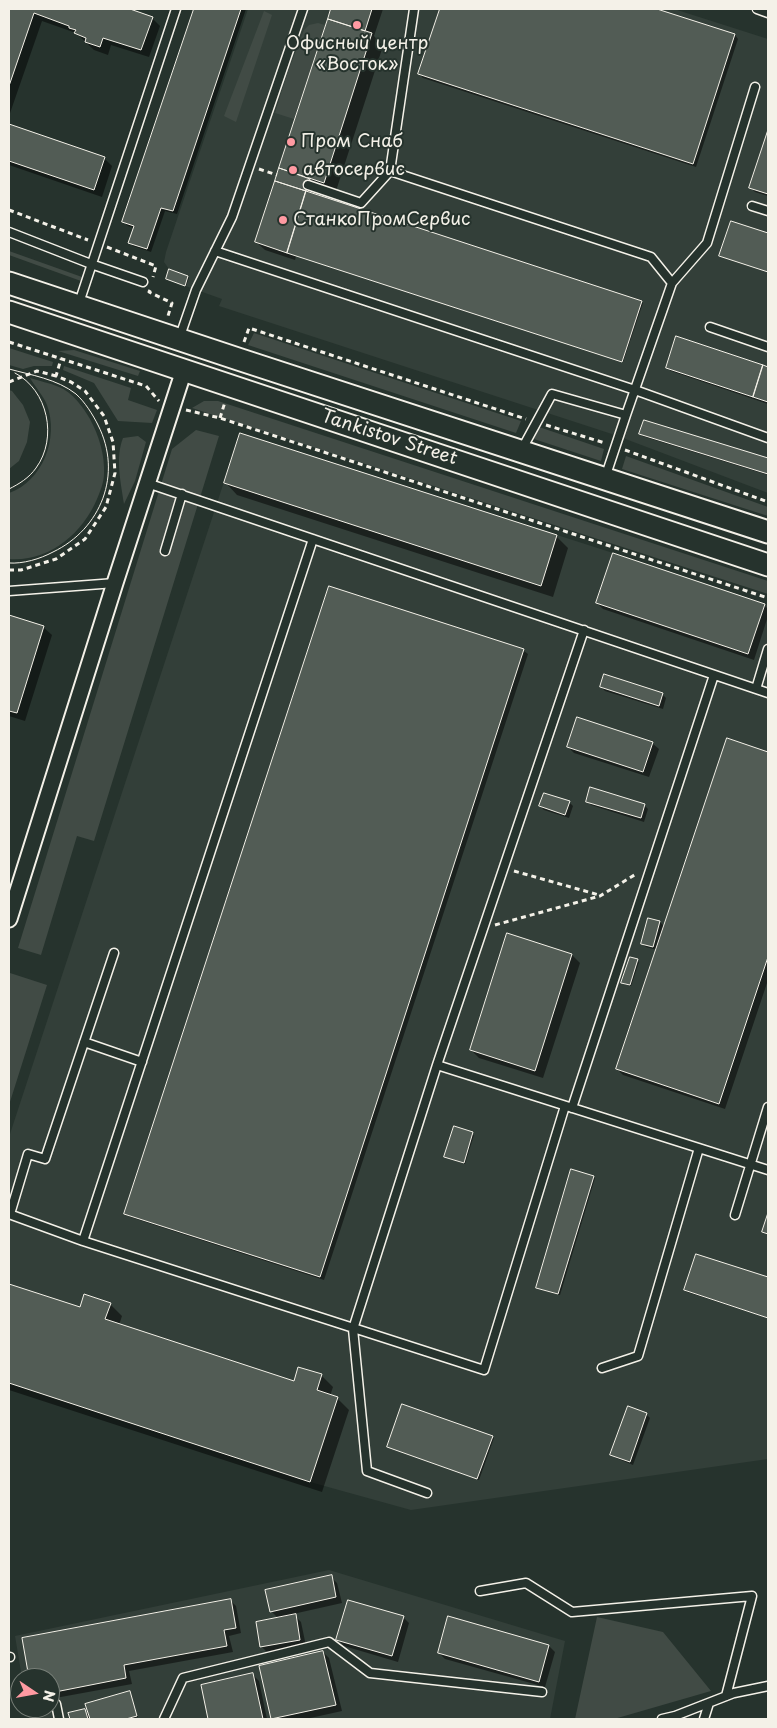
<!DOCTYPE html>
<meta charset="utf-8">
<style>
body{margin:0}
#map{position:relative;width:777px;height:1728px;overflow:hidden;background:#26332d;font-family:"Playpen Sans",sans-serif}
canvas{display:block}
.frame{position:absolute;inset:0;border:10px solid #f4f1e8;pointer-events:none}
.north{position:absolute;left:10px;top:1668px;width:50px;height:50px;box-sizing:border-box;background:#26332d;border:1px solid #787f78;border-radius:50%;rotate:102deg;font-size:14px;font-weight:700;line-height:20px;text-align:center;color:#f4f1e8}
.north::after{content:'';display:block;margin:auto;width:18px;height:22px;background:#ff9aa2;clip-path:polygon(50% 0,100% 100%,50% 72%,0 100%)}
</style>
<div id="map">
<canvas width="777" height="1728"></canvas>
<div class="frame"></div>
<div class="north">N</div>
</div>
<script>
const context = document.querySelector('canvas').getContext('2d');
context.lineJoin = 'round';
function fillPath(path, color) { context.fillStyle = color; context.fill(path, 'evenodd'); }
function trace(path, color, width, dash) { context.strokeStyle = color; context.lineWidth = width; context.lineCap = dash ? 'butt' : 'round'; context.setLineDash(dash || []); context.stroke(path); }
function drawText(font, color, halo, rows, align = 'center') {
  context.font = font + ' "Playpen Sans",sans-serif'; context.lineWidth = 4; context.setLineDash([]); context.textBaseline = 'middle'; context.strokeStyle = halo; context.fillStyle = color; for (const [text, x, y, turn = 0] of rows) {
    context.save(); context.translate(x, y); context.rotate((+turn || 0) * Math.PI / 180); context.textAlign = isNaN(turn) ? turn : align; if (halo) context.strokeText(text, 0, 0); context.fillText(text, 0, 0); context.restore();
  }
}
const built = new Path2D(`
 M248 9H674L768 39V493L615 435 219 306 222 299 166 279 169 269 164 262 166 252Z
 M240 433 613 553 768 605V1459L411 1510 310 1482 9 1383V1137Z
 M329 1570 565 1641 550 1719H29L27 1708H50V1678H22L15 1636Z`);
const green = new Path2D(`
 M264 11 272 15 236 122 224 116Z
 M318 23 325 25 294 119 275 113 287 74 304 30 309 25Z
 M9 251 82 277 81 281 9 255Z
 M254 333 521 421 516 433 248 345Z
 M9 348 53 362 52 366H34L23 369 9 365Z
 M74 350 140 371 138 376 58 351Z
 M64 366 131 388 128 400 157 410 152 423 118 421 94 383 63 370Z
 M30 378C39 381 50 383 59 387 73 393 83 407 90 419 99 436 105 455 104 474 104 482 100 492 97 499 82 534 49 562 9 559V493C43 481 59 438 47 405 43 395 35 387 30 378Z
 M9 390 12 391 23 405 30 422 27 442 19 461 9 469Z
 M204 401H218L768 581V594L192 408Z
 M539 427 604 449 601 461 534 439Z
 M196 430 219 436 94 841 77 836 41 955 18 948 172 449Z
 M138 436 146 442 135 481 124 504C121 483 115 458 123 438Z
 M626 456 768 507V516L622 469Z
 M10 973 47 985 9 1105V977Z
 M597 1617 663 1632 711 1691 614 1719H575Z`);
const shadow = new Path2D(`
 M9 9H126L152 18 160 26 149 57 111 45 108 55 94 50 76 33 42 21 9 116Z
 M195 9H246L177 214 165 211 151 252 133 246 130 242 134 228 128 226 124 222Z
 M332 9H383L374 36 383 46 335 194 313 186 310 194 641 302 643 303 623 362 296 256 295 260 265 250 256 242Z
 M441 9H653L735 35 738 39 696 167 423 78 419 74Z
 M9 125 104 158 112 166 102 197 9 165Z
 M768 134V196L755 192 751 188Z
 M732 222 768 234V272L721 256Z
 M188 277 189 278 186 286 168 279Z
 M677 338 768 368V404L671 371 667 368Z
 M645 421 768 460V475L642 436 641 434Z
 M226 483 556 536 568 548 553 597 237 495Z
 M330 587 524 651 528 654 324 1280 130 1217 126 1213Z
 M597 603 764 605 768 609V616L754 660 603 609Z
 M9 616 43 627 52 635 25 721 9 716Z
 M601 687 662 694 666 698 663 709 605 691Z
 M728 740 768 754V980L725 1109 623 1075 617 1069 657 950 646 947 642 944 660 922 665 927Z
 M652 743 659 749 649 777 574 753 568 747Z
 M587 801 644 805 648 809 644 822 591 805Z
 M569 802 573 806 569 818 544 810 540 806Z
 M572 955 580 963 543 1078 479 1058 471 1050Z
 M637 960 639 962 631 986 624 984 623 982Z
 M455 1128 474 1135 465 1164 446 1157Z
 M593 1177 595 1178 560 1295 539 1289 538 1287Z
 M697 1255 768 1279V1318L687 1292 685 1290Z
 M9 1285 80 1308 110 1304 122 1316 119 1325 295 1382 321 1375 333 1387 330 1396 337 1398 349 1410 322 1492 9 1390Z
 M646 1414 650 1418 633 1465 616 1458 612 1454Z
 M492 1437 494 1438 479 1480 388 1447Z
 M331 1577 337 1583 342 1603 293 1614 301 1622 306 1646 268 1653 262 1647 257 1623 279 1619 271 1611Z
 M230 1600 236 1606 241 1633 229 1636 233 1652 129 1671 132 1684 50 1699V1678H30Z
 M403 1617 409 1623 398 1662 344 1646 338 1640Z
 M549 1646 555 1652 545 1687 445 1659 439 1653Z
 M323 1652 329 1658 342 1711 306 1719H272L260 1667Z
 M253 1675 259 1681 267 1719H210L202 1686Z
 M130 1693 138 1717 132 1719H71L70 1714 84 1710 90 1716Z`);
const building = new Path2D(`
 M9 9H130L153 17 141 50 103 38 100 47 85 42 86 38 74 33 76 30 69 28V26L34 13 9 86Z
 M194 9H241L173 211 161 208 147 249 128 243 134 226 122 222Z
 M331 9H372L365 31 328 19Z
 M440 9H657L735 34 693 164 418 74Z
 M328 19 372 33 324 183 279 168Z
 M9 124 105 157 94 190 9 161Z
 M768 130V194L749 188Z
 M279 168 310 179 306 191 275 181Z
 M275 181 306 191 287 253 255 242Z
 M306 191 642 301 622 362 287 253Z
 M731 221 768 233V272L719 256Z
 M169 269 188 276 185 286 166 279Z
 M676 336 763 365 753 397 666 368Z
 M763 365 768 367V402L753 397Z
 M644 420 768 458V474L639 434Z
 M240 433 557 535 541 586 224 483Z
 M613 553 765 604 748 654 596 603Z
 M329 586 524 649 320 1277 124 1214Z
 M9 615 44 626 17 713 9 711Z
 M604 674 663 693 659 706 600 687Z
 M577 717 653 742 643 772 567 747Z
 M727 738 768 752V957L719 1104 616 1069Z
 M590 787 645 804 641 818 586 802Z
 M544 793 570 801 565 815 539 806Z
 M648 918 660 921 653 947 641 944Z
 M507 933 572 954 535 1071 470 1050Z
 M630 957 638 959 630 985 621 983Z
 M454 1126 473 1132 464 1163 444 1157Z
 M571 1169 594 1176 558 1294 536 1288Z
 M768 1213V1234L762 1232Z
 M696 1254 768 1277V1318L684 1290Z
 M9 1284 80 1307 84 1294 111 1303 105 1319 294 1381 298 1367 322 1374 317 1390 338 1397 310 1482 9 1383Z
 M402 1404 493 1436 477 1479 387 1447Z
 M628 1406 647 1413 630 1462 610 1455Z
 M332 1575 336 1597 270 1612 265 1590Z
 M231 1599 236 1628 224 1630 227 1646 124 1665 126 1678 50 1693V1678H29L22 1638Z
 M348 1600 404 1616 392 1656 336 1640Z
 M296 1614 300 1640 260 1647 256 1622Z
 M448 1616 549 1645 539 1682 438 1653Z
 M323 1651 336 1705 271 1719 259 1666Z
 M253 1673 263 1719H208L201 1685Z
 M130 1691 137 1716 126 1719H90L85 1704Z
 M85 1709 88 1719H70L68 1713Z`);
const path = new Path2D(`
 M259 169 277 175
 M9 210 88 240
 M107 247 156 266 153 277
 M150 290 149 292 172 303 168 316
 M9 342 146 386 159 401
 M244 342 249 328 526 419
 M9 382 37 371 56 376
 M186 410 220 418 768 598
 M220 418 225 402
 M546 425 605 443
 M625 450 768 502
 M9 570H21L56 559 85 539 106 507 115 473 113 442 104 416 85 391 71 382 56 376 61 359
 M514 871 599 895
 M495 925 600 896 636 874`);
const service = new Path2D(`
 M414 9 390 171 651 257 672 283
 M757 9 768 13
 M308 185 361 203 390 171
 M752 206 768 211
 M9 232 91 264 143 282
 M215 251 635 390 768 438
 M79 303 176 9
 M710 327 768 347
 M179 339 196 290 232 217 303 9
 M626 415 672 283 707 243 755 87
 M522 449 552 394 626 415 605 478
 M147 483 768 693
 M165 551 182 494
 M9 591 115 583
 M756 689 768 649
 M84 1042 142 1062
 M437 1065 768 1170
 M572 1108 714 675
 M9 1214 83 1241 484 1370 565 1106
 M10 1214 28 1154 45 1159 114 953
 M735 1215 768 1107
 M83 1241 313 539
 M602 1368 638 1356 699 1148
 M427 1493 367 1471 353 1329 437 1065 584 630
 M480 1591 526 1583 572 1612 752 1596 726 1696
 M9 1657H10
 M56 1704 59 1719
 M164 1719 183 1678 329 1642 370 1673 542 1692
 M662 1719 675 1716 734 1693 768 1686
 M704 1719 709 1703`);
const minor = new Path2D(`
 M9 919 115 583 184 370`);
const secondary = new Path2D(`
 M9 283 238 359 768 532
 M9 312 768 565`);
const tram = new Path2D(`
 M9 369C31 375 57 379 76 394 85 402 93 415 98 425 123 474 101 529 53 552 40 559 23 564 9 563
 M9 489C19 484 29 478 36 468 58 438 48 390 15 373`);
const markers = [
 [357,25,5,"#ff9aa2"],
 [291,142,5,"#ff9aa2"],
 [293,170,5,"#ff9aa2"],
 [283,220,5,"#ff9aa2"]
];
const poiNames = [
 ["Офисный центр",357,44,"center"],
 ["«Восток»",357,65,"center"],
 ["Пром Снаб",301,142],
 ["автосервис",303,170],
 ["СтанкоПромСервис",293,220]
];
const streetNames = [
 ["Tankistov Street",389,438,18]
];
fillPath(built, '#333f39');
fillPath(green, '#414b45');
fillPath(shadow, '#0007');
fillPath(building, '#525c55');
trace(building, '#f4f1e8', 1);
trace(service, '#f4f1e8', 11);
trace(minor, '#f4f1e8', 19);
trace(secondary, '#f4f1e8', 25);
trace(path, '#f4f1e8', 3, [5, 4]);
trace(service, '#26332d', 8);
trace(minor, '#26332d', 15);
trace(secondary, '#26332d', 21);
trace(tram, '#f4f1e8', 1);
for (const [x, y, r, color] of markers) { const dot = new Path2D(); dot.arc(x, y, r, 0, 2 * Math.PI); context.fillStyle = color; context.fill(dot); trace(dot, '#26332d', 2); }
drawText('18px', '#f4f1e8', '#26332d', poiNames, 'left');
drawText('18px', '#f4f1e8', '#26332d', streetNames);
</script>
